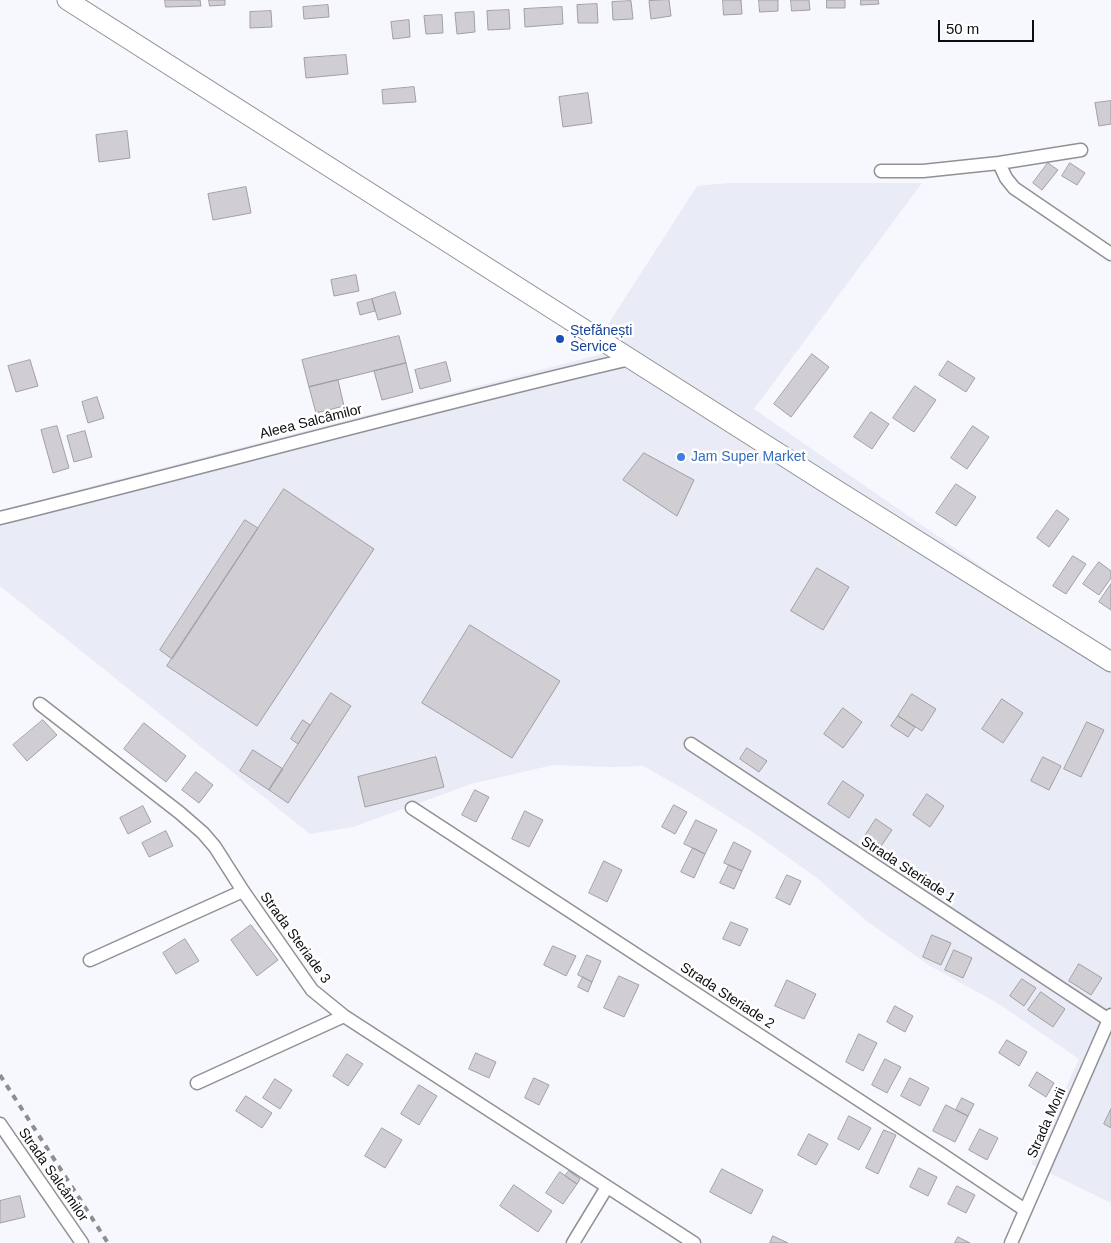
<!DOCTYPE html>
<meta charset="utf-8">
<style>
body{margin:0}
#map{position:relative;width:1111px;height:1243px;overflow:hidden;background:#f7f8fd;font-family:Arial,sans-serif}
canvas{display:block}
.scale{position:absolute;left:938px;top:20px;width:96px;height:22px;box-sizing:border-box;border:2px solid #0d0d0e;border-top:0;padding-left:6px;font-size:15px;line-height:18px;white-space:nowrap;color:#0d0d0e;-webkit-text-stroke:4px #fff;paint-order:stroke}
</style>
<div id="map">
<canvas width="1111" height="1243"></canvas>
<div class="scale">50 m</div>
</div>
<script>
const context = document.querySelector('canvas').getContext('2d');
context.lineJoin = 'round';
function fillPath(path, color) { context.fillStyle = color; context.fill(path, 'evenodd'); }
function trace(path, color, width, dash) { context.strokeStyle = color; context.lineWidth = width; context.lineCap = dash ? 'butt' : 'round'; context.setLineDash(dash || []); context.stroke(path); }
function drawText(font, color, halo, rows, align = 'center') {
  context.font = font + ' Arial,sans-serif'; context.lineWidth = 5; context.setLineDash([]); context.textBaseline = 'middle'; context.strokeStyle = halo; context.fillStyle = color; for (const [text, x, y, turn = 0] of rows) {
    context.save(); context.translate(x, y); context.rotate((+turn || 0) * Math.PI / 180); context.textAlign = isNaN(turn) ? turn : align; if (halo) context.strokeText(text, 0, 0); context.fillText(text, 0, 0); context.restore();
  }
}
const built = new Path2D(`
 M728 183H922L754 409 1111 656V1203L1031 1164 1079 1059 999 1004 930 966 868 922 817 878 754 833 689 792 643 766 612 767 553 765 471 784 353 827 310 834 0 586V510L602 354 607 326 697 186Z`);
const building = new Path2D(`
 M165 0H200L201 6 166 7Z
 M209 0H225V5L210 6Z
 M669 0 671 16 651 19 649 1Z
 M723 0H741L742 14 724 15Z
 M759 0H778V11L760 12Z
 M791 0H809L810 10 792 11Z
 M827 0H845V8H827Z
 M861 0H878L879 4 861 5Z
 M631 1 633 19 613 20 612 2Z
 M597 4 598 23H578L577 5Z
 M328 5 329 17 304 19 303 7Z
 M562 7 563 24 525 27 524 9Z
 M509 10 510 29 488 30 487 11Z
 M271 11 272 27 250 28V12Z
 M474 12 475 32 457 34 455 13Z
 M442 15 443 33 426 34 424 16Z
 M409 20 410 37 393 39 391 22Z
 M346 55 348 74 306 78 304 58Z
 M414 87 416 102 383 104 382 90Z
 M588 93 592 123 563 127 559 97Z
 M1111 101V124L1099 126 1095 103Z
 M127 131 130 158 99 162 96 135Z
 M1048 163 1058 170 1042 190 1033 183Z
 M1070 163 1085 173 1077 185 1062 176Z
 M246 187 251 213 213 220 208 194Z
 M356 275 359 291 334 296 331 280Z
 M395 292 401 314 378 320 372 299Z
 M372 299 375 311 360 315 357 303Z
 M399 336 406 363 309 387 302 360Z
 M812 354 829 367 791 417 774 404Z
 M30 360 38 386 16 392 8 366Z
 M948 361 975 378 966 392 939 375Z
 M446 362 451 381 420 389 415 370Z
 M406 363 413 392 382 400 374 371Z
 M338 380 344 406 316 413 309 387Z
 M915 386 936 400 914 432 893 418Z
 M97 397 104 418 88 423 82 402Z
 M871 412 889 424 872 449 854 437Z
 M57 426 69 468 53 473 41 430Z
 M973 426 989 437 967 469 951 458Z
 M85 431 92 457 74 462 67 436Z
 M644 453 694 480 677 516 623 480Z
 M956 484 976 497 956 526 936 513Z
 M284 489 374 549 257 726 167 666Z
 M1057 510 1069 519 1049 547 1037 538Z
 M245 520 258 528 172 659 160 650Z
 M1073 556 1086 564 1066 594 1053 586Z
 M1099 562 1111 571V578L1099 595 1083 584Z
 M817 568 849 587 823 630 791 611Z
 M1111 584V610L1099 602Z
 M470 625 560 681 512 758 422 703Z
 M331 693 351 706 288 803 269 790Z
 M912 694 936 709 922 731 898 716Z
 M1002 699 1023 713 1003 743 982 729Z
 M843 708 862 722 843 748 824 734Z
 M898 716 915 727 908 737 891 726Z
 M43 720 57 735 27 761 13 745Z
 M303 720 310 725 298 744 291 739Z
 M1087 722 1104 730 1081 777 1064 769Z
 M144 723 186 756 166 782 124 749Z
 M747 748 767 761 759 772 740 759Z
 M253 750 283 769 269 790 240 771Z
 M436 757 444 787 365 807 358 777Z
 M1043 757 1061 766 1049 790 1031 781Z
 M196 772 213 785 199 803 182 790Z
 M843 781 864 795 849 818 828 804Z
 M475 790 489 797 476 822 462 815Z
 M927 794 944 806 930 827 913 815Z
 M674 805 687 812 675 834 662 827Z
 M143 806 151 822 128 834 120 818Z
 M525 811 543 820 529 847 512 839Z
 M876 819 892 830 879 849 863 839Z
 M696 820 717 830 705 854 684 844Z
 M166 831 173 846 149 857 142 843Z
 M734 842 751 851 742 871 724 863Z
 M693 848 705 854 694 878 681 872Z
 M604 861 622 870 607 902 589 893Z
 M729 865 742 871 734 889 720 883Z
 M787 875 801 881 790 905 776 898Z
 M731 922 748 929 740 946 723 939Z
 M251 925 278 960 257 976 231 940Z
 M932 935 951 943 941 965 923 957Z
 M185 939 199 961 176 974 163 953Z
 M553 946 576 956 566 976 544 965Z
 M954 950 972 958 963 978 945 970Z
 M587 955 601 961 592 982 578 975Z
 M1079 964 1102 978 1091 995 1069 981Z
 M619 976 639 985 624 1017 604 1008Z
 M583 977 592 982 588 992 578 987Z
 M1022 979 1036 988 1024 1006 1010 996Z
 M787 980 816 994 804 1019 775 1006Z
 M1041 992 1065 1009 1053 1027 1028 1010Z
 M895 1006 913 1016 905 1032 887 1022Z
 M859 1034 877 1043 863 1071 846 1062Z
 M1007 1040 1027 1052 1019 1066 999 1053Z
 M476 1053 496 1062 489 1078 469 1069Z
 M347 1054 363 1064 348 1086 333 1076Z
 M885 1059 901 1067 887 1093 872 1085Z
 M1037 1072 1054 1083 1046 1097 1029 1086Z
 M534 1078 549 1085 539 1105 525 1098Z
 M910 1078 929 1088 920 1106 901 1096Z
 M275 1079 292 1090 280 1109 263 1098Z
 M419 1085 437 1096 419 1125 401 1114Z
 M246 1096 272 1113 262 1128 236 1111Z
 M962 1098 974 1104 968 1116 956 1110Z
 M946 1105 968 1116 955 1142 933 1131Z
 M1111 1109V1128L1104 1124Z
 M849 1116 871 1128 859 1150 838 1139Z
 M382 1128 402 1140 385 1168 365 1156Z
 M980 1129 998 1138 987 1160 969 1150Z
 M884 1130 896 1135 878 1174 866 1168Z
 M809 1134 828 1144 816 1165 798 1155Z
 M919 1168 937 1177 928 1196 910 1187Z
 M722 1169 763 1190 751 1214 710 1192Z
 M569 1171 580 1179 577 1184 565 1176Z
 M560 1172 577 1184 563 1204 546 1193Z
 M514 1185 552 1211 538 1232 500 1206Z
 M957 1186 975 1195 966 1213 948 1204Z
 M20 1196 25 1217 0 1223V1201Z
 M773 1236 788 1243H770Z
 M958 1237 970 1243H955Z`);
const minor = new Path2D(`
 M999 163 1006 178 1014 188 1111 254
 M881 171H923L999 163 1081 150
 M0 518C210 466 419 408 630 359
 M40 704 180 813 203 833 215 847 243 891 312 990 344 1016 694 1243
 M691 744 1109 1020
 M412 808 940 1153 1025 1210
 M90 960 243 891
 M197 1083 344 1016
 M0 1124 82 1243
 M573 1243 607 1187
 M1011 1243 1111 1015`);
const primary = new Path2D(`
 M67 0 832 487 1111 662`);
const rail = new Path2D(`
 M0 1075 108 1243`);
const markers = [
 [560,339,5,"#1a4fb4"],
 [681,457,5,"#3f7fe0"]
];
const transitNames = [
 ["Ștefănești",570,331],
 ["Service",570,347]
];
const streetNames = [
 ["Aleea Salcâmilor",311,422,-14],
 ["Strada Steriade 1",908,870,33],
 ["Strada Steriade 3",295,938,54],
 ["Strada Steriade 2",727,996,33],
 ["Strada Morii",1047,1123,-66],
 ["Strada Salcâmilor",53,1175,55]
];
const shopNames = [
 ["Jam Super Market",691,457]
];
fillPath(built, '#e9ebf7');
fillPath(building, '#d0ced2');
trace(building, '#a19fa3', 1);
trace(minor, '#909195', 15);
trace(primary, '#909195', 21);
trace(minor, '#fff', 12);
trace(primary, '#fff', 19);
trace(rail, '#8d8e91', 4, [6, 6]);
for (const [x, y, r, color] of markers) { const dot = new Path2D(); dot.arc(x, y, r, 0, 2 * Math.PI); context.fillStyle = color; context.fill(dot); trace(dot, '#fff', 2); }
drawText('14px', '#164399', '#fff', transitNames, 'left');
drawText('14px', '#0d0d0e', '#fff', streetNames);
drawText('14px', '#366cbe', '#fff', shopNames, 'left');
</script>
